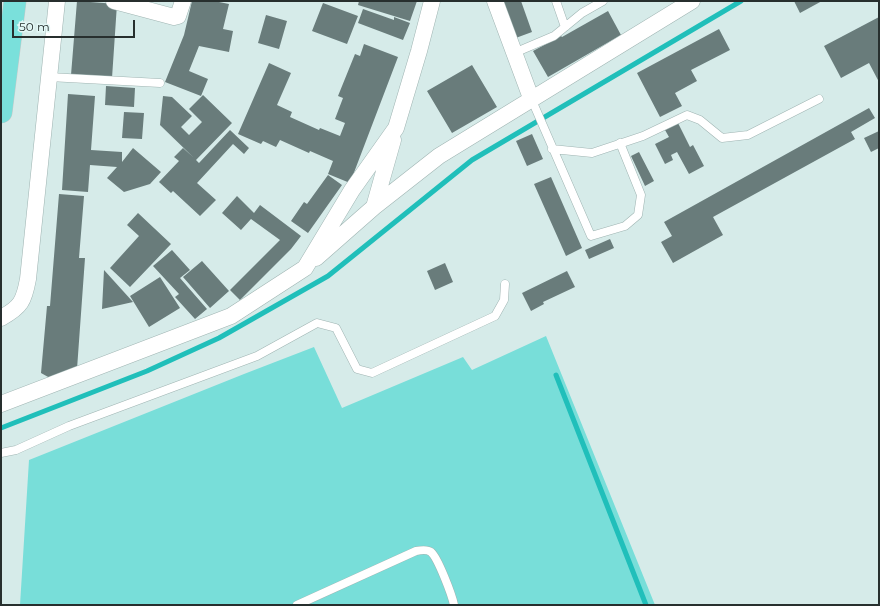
<!DOCTYPE html>
<style>
body{margin:0}
#map{position:relative;width:880px;height:606px;overflow:hidden;background:#d6ebe9;font-family:Montserrat,sans-serif}
canvas{display:block}
.frame{position:absolute;inset:0;border:2px solid #272f2e;pointer-events:none}
.scale{position:absolute;left:12px;top:20px;width:123px;height:18px;box-sizing:border-box;border:2px solid #272f2e;border-top:0;padding-left:5px;font-size:12px;line-height:14px;white-space:nowrap;color:#272f2e;-webkit-text-stroke:3px #e3f8f7;paint-order:stroke}
</style>
<div id="map">
<canvas width="880" height="606"></canvas>
<div class="frame"></div>
<div class="scale">50 m</div>
</div>
<script>
const context = document.querySelector('canvas').getContext('2d');
context.lineJoin = 'round';
function fillPath(path, color) { context.fillStyle = color; context.fill(path, 'evenodd'); }
function trace(path, color, width, dash) { context.strokeStyle = color; context.lineWidth = width; context.lineCap = dash ? 'butt' : 'round'; context.setLineDash(dash || []); context.stroke(path); }
const green = new Path2D(`
 M546 336 655 605H20L29 460 244 374 314 347 342 408 463 357 472 370Z`);
const stream = new Path2D(`
 M556 375 646 605
 M1 428 147 371 219 338 328 276 472 160 741 1`);
const building = new Path2D(`
 M77 1 117 4 112 78 71 75Z
 M192 1H214L229 4 223 29 233 31 229 52 199 46 189 71 208 79 201 96 165 82 184 35Z
 M359 1 387 2 417 1 410 21 358 5Z
 M500 1H521L532 32 513 39Z
 M794 1H822L800 13Z
 M323 3 358 16 347 44 312 31Z
 M363 9 394 20V17L410 23 403 40 358 23Z
 M608 11 621 35 548 77 533 51 561 36 562 37Z
 M266 15 287 21 279 49 258 43Z
 M879 17V82L869 63 841 78 824 46Z
 M719 29 730 50 691 70 697 81 675 93 682 106 660 117 637 73Z
 M364 44 398 57 350 183 328 174 333 161 310 151 309 153 280 140 276 147 263 141 261 144 238 134 269 63 291 73 277 105 292 112 290 117 319 130 320 128 340 136 345 123 335 119 343 98 338 96 355 54 360 56Z
 M472 65 497 107 452 133 427 91Z
 M106 86 135 88 134 107 105 105Z
 M68 94 95 96 91 150 122 152V162L133 148 161 172 150 184 124 192 107 178 117 167 90 165 88 192 62 190Z
 M203 95 232 123 196 160 199 163 230 130 249 148 244 154 233 144 197 183 216 200 200 216 173 191 171 193 159 182 179 161 174 157 183 148 193 157 160 125 163 96 172 97 192 116 181 127 189 135 202 122 189 109Z
 M869 108 875 118 851 132 855 139 713 217 723 235 673 263 661 242 672 236 664 222Z
 M124 112 144 113 142 139 122 138Z
 M678 123 690 147 693 145 704 166 689 174 677 152 671 155 673 160 665 164 655 144 669 137 665 130Z
 M879 131V148L871 152 864 138Z
 M532 134 543 159 527 166 516 141Z
 M639 152 654 181 645 186 631 156Z
 M328 175 342 185 308 233 291 221 304 202 307 204Z
 M551 177 582 248 566 256 534 184Z
 M59 194 84 196 79 258H85L77 369 50 378 41 373 47 306H50Z
 M237 196 254 213 260 205 301 236 291 249 240 300 230 290 280 240 251 219 241 230 222 213Z
 M138 213 171 244 130 287 110 268 139 236 127 225Z
 M610 239 614 248 589 259 585 250Z
 M172 250 190 270 180 278 207 309 195 319 175 297 179 294 153 266Z
 M202 261 229 291 210 308 183 277Z
 M445 263 453 282 435 290 427 271Z
 M104 270 133 302 102 309Z
 M567 271 575 287 543 302 544 304 531 311 522 293Z
 M160 277 180 308 149 327 130 296Z`);
const lane = new Path2D(`
 M556 1 565 27
 M514 53 554 36 582 13 603 1
 M49 77 160 83
 M531 98 591 236 625 226 638 215 641 195 620 143
 M552 149 592 153 643 136 687 115 700 120 722 138 748 135 819 99
 M1 453 16 450 69 426 257 356 317 323 336 328 357 369 372 373 495 316 504 300 505 284
 M297 605 416 551C421 550 427 549 431 552 438 558 452 595 454 605`);
const street = new Path2D(`
 M114 1 174 17 178 16 183 1
 M495 1 531 98
 M374 207 393 140
 M316 258 374 207 439 156 692 1
 M1 318C21 307 24 301 28 279L57 1
 M1 404 231 316 305 268 352 190 396 128 419 51 432 1`);
const highway = new Path2D(`
 M1 112 15 1`);
fillPath(green, '#78ded9');
trace(stream, '#20bfba', 5);
fillPath(building, '#697c7b');
trace(lane, '#9fb4b2', 9);
trace(street, '#9fb4b2', 17);
trace(highway, '#c7c9c9', 23);
trace(lane, '#fff', 8);
trace(street, '#fff', 16);
trace(highway, '#7ae0db', 22);
</script>
